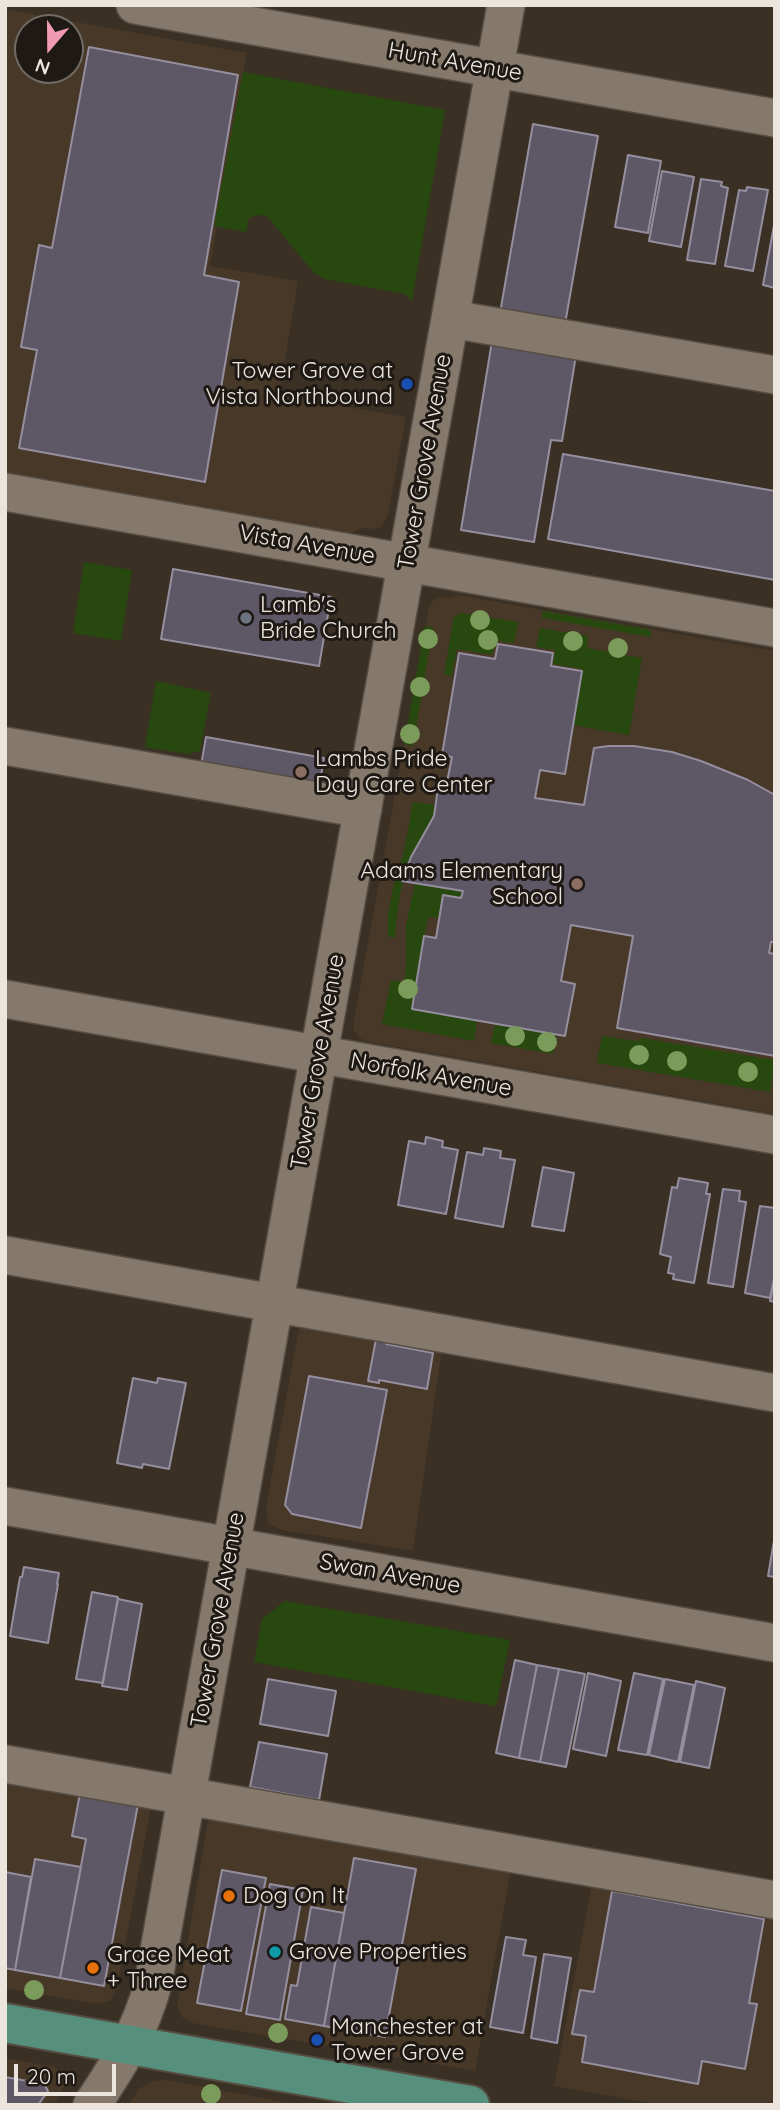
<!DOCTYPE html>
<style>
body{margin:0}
#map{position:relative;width:780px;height:2110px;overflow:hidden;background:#3a3024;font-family:Quicksand,sans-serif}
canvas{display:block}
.frame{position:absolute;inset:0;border:7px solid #ece5dd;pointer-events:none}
.north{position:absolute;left:14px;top:14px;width:70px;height:70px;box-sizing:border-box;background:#1e1914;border:2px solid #706b64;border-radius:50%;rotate:200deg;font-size:19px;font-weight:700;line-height:28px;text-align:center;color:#ece5dd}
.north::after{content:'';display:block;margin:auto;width:24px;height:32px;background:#f19ab4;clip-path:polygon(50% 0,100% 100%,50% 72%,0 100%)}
.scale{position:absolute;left:14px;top:2064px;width:102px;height:32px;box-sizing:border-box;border:4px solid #ece5dd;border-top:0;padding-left:9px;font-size:21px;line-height:24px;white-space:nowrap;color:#ece5dd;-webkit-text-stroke:5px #1e1914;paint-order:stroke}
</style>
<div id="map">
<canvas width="780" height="2110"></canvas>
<div class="frame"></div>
<div class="north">N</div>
<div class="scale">20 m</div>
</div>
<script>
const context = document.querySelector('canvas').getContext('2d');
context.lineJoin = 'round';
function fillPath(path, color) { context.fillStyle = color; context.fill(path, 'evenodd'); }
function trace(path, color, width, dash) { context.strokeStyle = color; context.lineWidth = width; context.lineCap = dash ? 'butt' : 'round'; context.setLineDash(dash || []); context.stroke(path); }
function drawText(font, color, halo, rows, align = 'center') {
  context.font = font + ' Quicksand,sans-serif'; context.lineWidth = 6; context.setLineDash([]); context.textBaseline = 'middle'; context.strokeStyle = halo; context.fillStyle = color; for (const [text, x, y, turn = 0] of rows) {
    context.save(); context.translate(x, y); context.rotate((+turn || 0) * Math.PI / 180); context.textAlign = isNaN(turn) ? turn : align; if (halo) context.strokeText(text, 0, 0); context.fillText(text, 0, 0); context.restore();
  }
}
const built = new Path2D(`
 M5 9 247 53 210 266 298 281 279 395 406 417 388 515 382 526 376 529 362 528 351 533 5 472ZM28 28H70V70H28Z
 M458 595 775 651V1114L370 1042 361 1039 354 1031 353 1025 429 607 433 600 439 597 450 598Z
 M301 1317 443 1342 413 1551 282 1530 268 1524 266 1507Z
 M5 1775 152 1802 117 1987 110 2001 96 2004 5 1988Z
 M210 1807 512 1864 475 2071 192 2023 182 2017 177 2006Z
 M593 1878 775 1911V2105H660L554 2086Z
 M5 2058 54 2067 66 2074 65 2085 53 2105H5Z
 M167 2080 300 2105H128L139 2089 151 2081Z`);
const green = new Path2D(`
 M243 72 445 110 412 301 405 294 325 279 314 273 267 216 257 215 249 218 246 232 214 226Z
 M84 562 132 570 121 641 73 633Z
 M543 611 647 629 651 632V637L542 618Z
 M461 613 518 622 514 643 495 640 492 655 457 649 452 676 444 674 454 617Z
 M425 626 433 627 413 746 404 744Z
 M540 628 588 636 587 648 642 658 629 735 573 725 582 669 553 664 555 650 536 647Z
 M156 681 211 693 200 751 187 754 145 747Z
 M413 802 436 805C433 824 418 841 411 859 400 884 397 911 395 938L388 936V915L392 892 405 847Z
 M415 883 463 891 461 898 443 895 440 918 428 917 412 1009 477 1021 474 1041 382 1024 391 980 404 982 406 969V926Z
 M495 1024 557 1035 553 1054 491 1043Z
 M602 1036 637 1041 642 1038 775 1060 770 1092 597 1063Z
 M285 1601 510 1640 496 1706 254 1662 262 1619Z`);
const building = new Path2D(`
 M89 47 238 75 204 275 239 282 205 482 19 448 37 350 21 347 39 245 52 248Z
 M533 124 598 136 565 324 500 313Z
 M628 155 661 161 648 233 615 227Z
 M662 171 694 177 681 247 649 241Z
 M701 179 722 182 721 186 728 188 715 264 687 260Z
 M747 187 768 190 753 271 725 266 739 190 746 191Z
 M775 220V288L763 285Z
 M492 341 576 355 562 441 551 440 534 542 461 530Z
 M563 454 775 491V580L548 539Z
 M173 569 331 597 319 666 161 639Z
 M498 644 553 653 551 666 582 671 565 774 540 770 535 798 584 805 594 748 609 746H634L672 752 701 761 748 780 775 795V942H771L769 953 775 954V1056L617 1028 633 936 571 925 561 981 575 984 565 1036 412 1009 424 936 436 938 443 895 461 898 463 891 402 881 411 857 434 816 439 781 447 782 452 757 442 755 459 653 495 659Z
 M206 737 324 758 318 793 200 771Z
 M426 1137 443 1141 442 1147 458 1150 446 1214 398 1205 409 1141 425 1144Z
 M484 1148 501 1151 500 1158 515 1160 503 1227 455 1218 467 1152 483 1155Z
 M543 1167 574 1173 564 1231 532 1226Z
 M679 1178 708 1183 706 1194H710L694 1283 673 1279 674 1274 668 1273 671 1257 660 1254 672 1187 677 1188Z
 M723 1189 740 1191 739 1201 746 1202 733 1287 708 1283Z
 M760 1206 775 1208V1274L770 1298 745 1293Z
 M775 1274V1302L770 1301Z
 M376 1339 386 1341V1344L433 1353 427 1389 379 1380V1383L368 1381Z
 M309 1376 387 1390 361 1528 292 1514 285 1505Z
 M133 1378 157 1383 158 1378 186 1383 169 1469 143 1464 142 1468 117 1463Z
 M775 1535V1577L768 1576Z
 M24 1567 59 1573 57 1584H58L48 1643 10 1636 20 1577H22Z
 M92 1592 118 1597 103 1683 76 1679Z
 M118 1599 142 1604 127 1690 102 1686Z
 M515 1660 537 1665 519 1758 496 1753Z
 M537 1665 559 1669 540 1762 519 1758Z
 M559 1669 585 1674 566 1767 540 1762Z
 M588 1673 621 1681 606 1756 573 1749Z
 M634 1673 663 1679 647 1755 618 1750Z
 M268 1679 336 1691 328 1736 260 1724Z
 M665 1679 694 1685 678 1762 649 1755Z
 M696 1681 725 1688 709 1768 680 1762Z
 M259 1742 327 1754 319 1800 250 1787Z
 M81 1788 139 1799 104 1986 60 1978 86 1839 72 1836Z
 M354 1858 416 1869 385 2037 324 2026Z
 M35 1859 81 1867 60 1978 15 1970Z
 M222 1870 266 1878 241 2011 197 2003Z
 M5 1872 31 1877 15 1970 5 1968Z
 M270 1884 303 1890 280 2020 246 2014Z
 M612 1891 764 1919 749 2003 757 2004 745 2069 702 2061 698 2084 582 2062 586 2036 572 2034 580 1990 594 1992Z
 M311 1907 344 1913 324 2026 285 2019 291 1985 297 1986Z
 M506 1937 526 1940 523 1955 536 1957 523 2033 490 2027Z
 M544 1954 571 1958 557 2043 531 2038Z
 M5 2077 44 2084 48 2091 38 2105H5Z`);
const minor = new Path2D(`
 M135 5 775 118
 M451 319 775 375
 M5 492 775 628
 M5 746 363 809
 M5 999 775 1135
 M5 1255 775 1393
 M5 1506 775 1643
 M5 1764 775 1900
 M92 2105C119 2064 140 2032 153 1984L506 5`);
const major = new Path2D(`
 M5 2023 470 2105`);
const trees = [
 [480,620],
 [428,639],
 [488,640],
 [573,641],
 [618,648],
 [420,687],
 [410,734],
 [408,989],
 [515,1036],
 [547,1042],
 [639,1055],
 [677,1061],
 [748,1072],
 [34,1990],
 [278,2033],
 [211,2094]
];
const markers = [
 [407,384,7,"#1a4fb4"],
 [246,618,7,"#6b7280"],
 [301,772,7,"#8d6e63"],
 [577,884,7,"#8d6e63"],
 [229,1896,7,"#e8710a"],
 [275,1952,7,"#0f9aa8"],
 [93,1968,7,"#e8710a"],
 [317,2040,7,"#1a4fb4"]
];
const streetNames = [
 ["Hunt Avenue",455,62,10],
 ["Tower Grove Avenue",425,462,-80],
 ["Vista Avenue",307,545,10],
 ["Tower Grove Avenue",318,1062,-80],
 ["Norfolk Avenue",431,1075,10],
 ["Swan Avenue",390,1574,10],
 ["Tower Grove Avenue",218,1620,-80]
];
const poiNames = [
 ["Tower Grove at",393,371,"right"],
 ["Vista Northbound",393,397,"right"],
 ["Lamb's",260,605],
 ["Bride Church",260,631],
 ["Lambs Pride",315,759],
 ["Day Care Center",315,785],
 ["Adams Elementary",563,871,"right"],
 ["School",563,897,"right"],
 ["Dog On It",243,1896],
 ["Grove Properties",289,1952],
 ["Grace Meat",107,1955],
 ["+ Three",107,1981],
 ["Manchester at",331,2027],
 ["Tower Grove",331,2053]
];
fillPath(built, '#473827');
fillPath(green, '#27480e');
fillPath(building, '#5e5766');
trace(building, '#958e9f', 2);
trace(minor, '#564d43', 40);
trace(major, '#564d43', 42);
trace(minor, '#85796b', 37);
trace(major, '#56907c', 38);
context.fillStyle = '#7b9b5b';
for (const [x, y] of trees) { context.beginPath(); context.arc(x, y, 10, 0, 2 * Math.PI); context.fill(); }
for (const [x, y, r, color] of markers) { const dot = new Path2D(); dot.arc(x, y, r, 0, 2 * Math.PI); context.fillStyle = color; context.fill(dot); trace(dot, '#1e1914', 2.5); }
drawText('23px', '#ece5dd', '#1e1914', streetNames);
drawText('23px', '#ece5dd', '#1e1914', poiNames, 'left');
</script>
